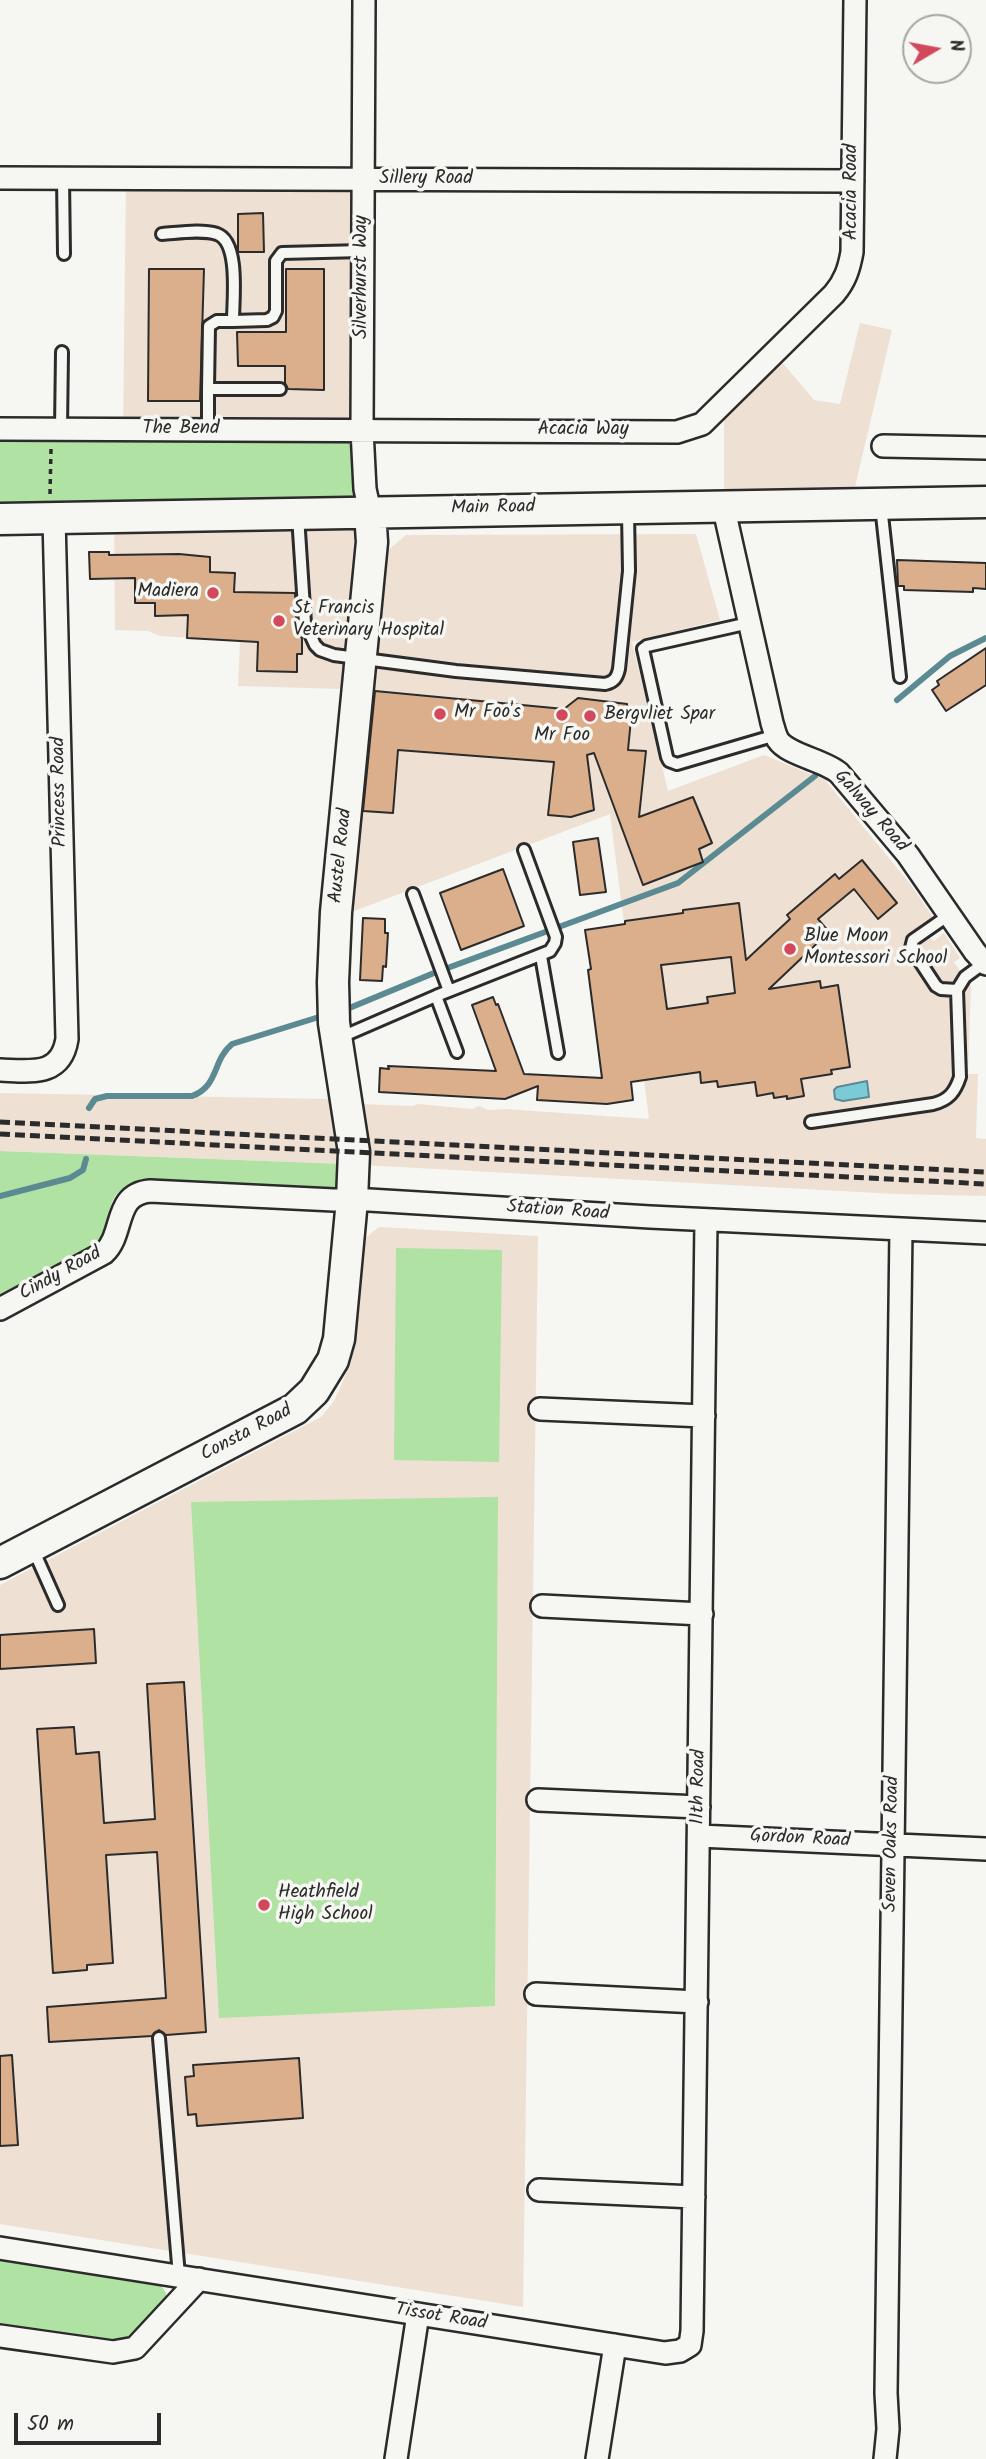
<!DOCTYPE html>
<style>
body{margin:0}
#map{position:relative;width:986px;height:2459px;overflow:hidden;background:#f6f6f2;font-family:Kalam,sans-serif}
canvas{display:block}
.north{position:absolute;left:902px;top:14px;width:70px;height:70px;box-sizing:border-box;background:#f6f6f2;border:2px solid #a5a5a2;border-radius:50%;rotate:80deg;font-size:19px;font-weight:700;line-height:28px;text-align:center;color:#2b2b2b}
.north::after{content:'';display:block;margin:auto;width:24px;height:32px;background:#d1495b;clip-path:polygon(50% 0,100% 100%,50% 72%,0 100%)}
.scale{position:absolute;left:14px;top:2413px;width:147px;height:32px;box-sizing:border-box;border:4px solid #2b2b2b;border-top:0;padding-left:9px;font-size:21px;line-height:24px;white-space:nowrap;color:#2b2b2b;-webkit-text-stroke:5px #f6f6f2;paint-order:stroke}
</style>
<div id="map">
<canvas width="986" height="2459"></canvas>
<div class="north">N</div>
<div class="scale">50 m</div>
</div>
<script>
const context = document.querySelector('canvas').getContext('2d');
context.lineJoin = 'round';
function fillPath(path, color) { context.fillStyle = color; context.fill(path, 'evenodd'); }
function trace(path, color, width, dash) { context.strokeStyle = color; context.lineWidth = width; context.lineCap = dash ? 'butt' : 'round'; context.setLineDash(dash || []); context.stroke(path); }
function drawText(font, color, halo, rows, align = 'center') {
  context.font = font + ' Kalam,sans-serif'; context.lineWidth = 7; context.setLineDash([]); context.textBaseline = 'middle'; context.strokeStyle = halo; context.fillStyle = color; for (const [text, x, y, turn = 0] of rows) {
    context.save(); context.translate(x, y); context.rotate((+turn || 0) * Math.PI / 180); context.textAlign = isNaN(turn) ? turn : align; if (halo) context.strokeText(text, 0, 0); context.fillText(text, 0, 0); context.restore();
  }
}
const built = new Path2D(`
 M126 179 363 180 362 430H123Z
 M860 323 892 330 854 491 724 492V416L781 361 814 400 840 404Z
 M370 512 359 693 342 689 238 686 240 641 160 636 148 631 115 630 114 517Z
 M696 534 720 620 632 642 668 791 764 755 825 780 911 885 933 917 919 929 934 941 944 933 960 958 954 962 971 986 968 1074H978L976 1138 986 1139V1196L896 1194 344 1164 0 1151V1093L330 1099 360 1104 413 1106 418 1104 472 1109 479 1106 488 1110 505 1109 649 1119 610 814 349 913 387 551 406 535Z
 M379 1227 538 1236 523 2307 0 2224V1585L321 1417 334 1401 351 1363 363 1240Z`);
const green = new Path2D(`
 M0 429 362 430 370 512 0 516Z
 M0 1151 344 1164 338 1190 147 1180C91 1190 122 1226 94 1248L0 1298Z
 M396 1248 502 1250 499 1462 394 1460Z
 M498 1497 495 2006 219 2018 191 1502Z
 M0 2256 157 2279 166 2293V2302L129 2340 117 2343 0 2326Z`);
const water = new Path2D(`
 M867 1081 869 1097 843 1101 835 1099 834 1090 837 1087Z`);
const stream = new Path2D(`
 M897 700 950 656 986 638
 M347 1009 434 973 678 883 815 776
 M89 1108 95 1099 107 1096H192C219 1086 212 1061 232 1044L319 1017
 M0 1196 70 1178 83 1170 86 1159`);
const building = new Path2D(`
 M263 213 264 252H238V214Z
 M149 269H204L200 401H148Z
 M286 269H324V390L288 389 285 383V366H238L237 332H286Z
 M89 552H109V555L179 554 210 557V572L235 573 234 592 295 593 297 637H302V654H297V672L257 671 258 642 187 638 188 615 155 616V603H135V578L90 579Z
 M897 560 986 563V589L973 588V592L904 590V586H898Z
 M986 648V685L946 711 932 690 939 685 937 681Z
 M375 691 564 709 578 698 627 704V708L632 709 628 750 646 751 639 817 693 797 712 843 699 849 703 862 643 885 594 753 587 755 594 810 571 817 548 815 554 762 398 750 393 813 363 811Z
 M598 838 606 892 580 895 573 842Z
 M862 860 897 903 878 919 854 889 818 919 829 932 769 989 820 981 821 988 838 985 850 1067 831 1070 832 1074 801 1079 804 1096 787 1099V1096L774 1098 773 1093 757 1096 755 1082 718 1087 717 1081 701 1083 700 1072 631 1082 633 1100 607 1104 537 1100 538 1086 505 1099 379 1092 380 1068 389 1069 388 1066 496 1071 472 1005 493 997 496 1005 498 1004 524 1074 602 1078 588 970 591 969 585 930 625 924V921L683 913V910L739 903 746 960 790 919 787 915 835 874 839 879ZM731 957 735 993 707 997 708 1003 667 1009 661 965Z
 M503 869 524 926 461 950 440 893Z
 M363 918 385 919V933H388L386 967 383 966 382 981 360 980Z
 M94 1629 96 1663 0 1669V1635Z
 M184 1682 206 2032 166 2035 159 2030 152 2036 49 2042 47 2007 166 1998 157 1852 106 1855 113 1963 87 1965V1970L53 1973 37 1729 74 1727 76 1754 99 1752 104 1823 155 1819 147 1684Z
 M12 2055 18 2145 0 2146V2056Z
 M299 2058 303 2118 197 2126 196 2114 188 2115 185 2077 194 2076 193 2065Z`);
const path = new Path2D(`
 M50 494 51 449`);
const lane = new Path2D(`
 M63 178 64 254
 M162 234C178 233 201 229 217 234 240 242 233 300 233 321L267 320 273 317 276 311V261L282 253 363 251
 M233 321H217L209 326 208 389H280
 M61 429 62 352
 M208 430V389
 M881 506 900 677
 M298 516 305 623 315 645 320 650 334 655 456 671 605 684C614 682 617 678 619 669L629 571 628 512
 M749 623 647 646 643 649 667 757 669 761 677 764 776 735
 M413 894 449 991
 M949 915 913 940 911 948 936 986 941 989 957 990
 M541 956 558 1053
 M436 996 457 1052
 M339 1038 436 996 550 951 555 943 556 937 524 850
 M811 1122 933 1104C949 1100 955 1092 960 1077L957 990 965 977 984 963
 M33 1549 58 1605
 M159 2038 179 2276`);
const street = new Path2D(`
 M364 0 362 430 365 489 370 512
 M0 178 853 181
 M0 429 677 432 702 424 834 294C845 281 849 269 852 252L855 0
 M883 446 986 448
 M723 505 772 723C774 729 775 735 778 740 788 755 824 760 839 773L908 855 975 952 986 964
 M0 1070C31 1071 61 1077 67 1039L54 518
 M0 1309 104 1253C125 1234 113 1194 150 1191L334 1200H369L650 1217 986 1233
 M540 1409 704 1416
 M542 1606 702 1614
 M538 1800 699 1807
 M699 1836 986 1849
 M536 1994 697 2002
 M539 2190 694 2197
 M0 2248 665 2353 680 2351 690 2345 692 2331 706 1220
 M0 2336 113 2352 135 2348 199 2279
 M396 2459 418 2314
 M597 2459 615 2345
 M885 2459 888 2429 886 2393 901 1229`);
const secondary = new Path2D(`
 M0 519 986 502
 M0 1563 295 1409 314 1391 333 1360 339 1339 352 1200 354 1152 334 1023 333 982 336 912 372 542 370 512`);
const rail = new Path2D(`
 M0 1122 986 1172
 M0 1134 986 1184`);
const markers = [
 [213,593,7,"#d1495b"],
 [279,621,7,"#d1495b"],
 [440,714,7,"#d1495b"],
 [562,715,7,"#d1495b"],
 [590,716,7,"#d1495b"],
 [790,949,7,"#d1495b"],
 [264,1905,7,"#d1495b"]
];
const streetNames = [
 ["Sillery Road",426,180],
 ["Acacia Road",853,192,-90],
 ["Silverhurst Way",363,277,-90],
 ["The Bend",181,430],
 ["Acacia Way",583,431],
 ["Main Road",493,509,-1],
 ["Princess Road",61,792,-91],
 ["Galway Road",870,812,49],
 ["Austel Road",342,856,-84],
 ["Station Road",558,1212,4],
 ["Cindy Road",61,1275,-29],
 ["Consta Road",247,1434,-28],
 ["11th Road",700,1787,-89],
 ["Gordon Road",800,1840,3],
 ["Seven Oaks Road",893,1844,-89],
 ["Tissot Road",441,2318,9]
];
const poiNames = [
 ["Madiera",199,593,"right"],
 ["St Francis",293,610],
 ["Veterinary Hospital",293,632],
 ["Mr Foo's",454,714],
 ["Bergvliet Spar",604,716],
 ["Mr Foo",562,737,"center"],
 ["Blue Moon",804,938],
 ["Montessori School",804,960],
 ["Heathfield",278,1894],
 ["High School",278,1916]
];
fillPath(built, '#eee1d3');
fillPath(green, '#afe2a3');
fillPath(water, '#7bcad8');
trace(water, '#5b8a93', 2);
trace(stream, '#5b8a93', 6);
fillPath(building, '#dbaf8c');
trace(building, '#2b2b2b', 2);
trace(lane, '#2b2b2b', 16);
trace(street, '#2b2b2b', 26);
trace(secondary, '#2b2b2b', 35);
trace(path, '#2b2b2b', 3.5, [5, 5]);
trace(lane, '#f6f6f2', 10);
trace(street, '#f6f6f2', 21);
trace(secondary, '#f6f6f2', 30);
trace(rail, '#2b2b2b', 5, [10, 5]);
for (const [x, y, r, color] of markers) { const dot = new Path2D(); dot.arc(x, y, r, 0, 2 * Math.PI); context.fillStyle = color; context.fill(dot); trace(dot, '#f6f6f2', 2.5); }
drawText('19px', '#2b2b2b', '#f6f6f2', streetNames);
drawText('19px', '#2b2b2b', '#f6f6f2', poiNames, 'left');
</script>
